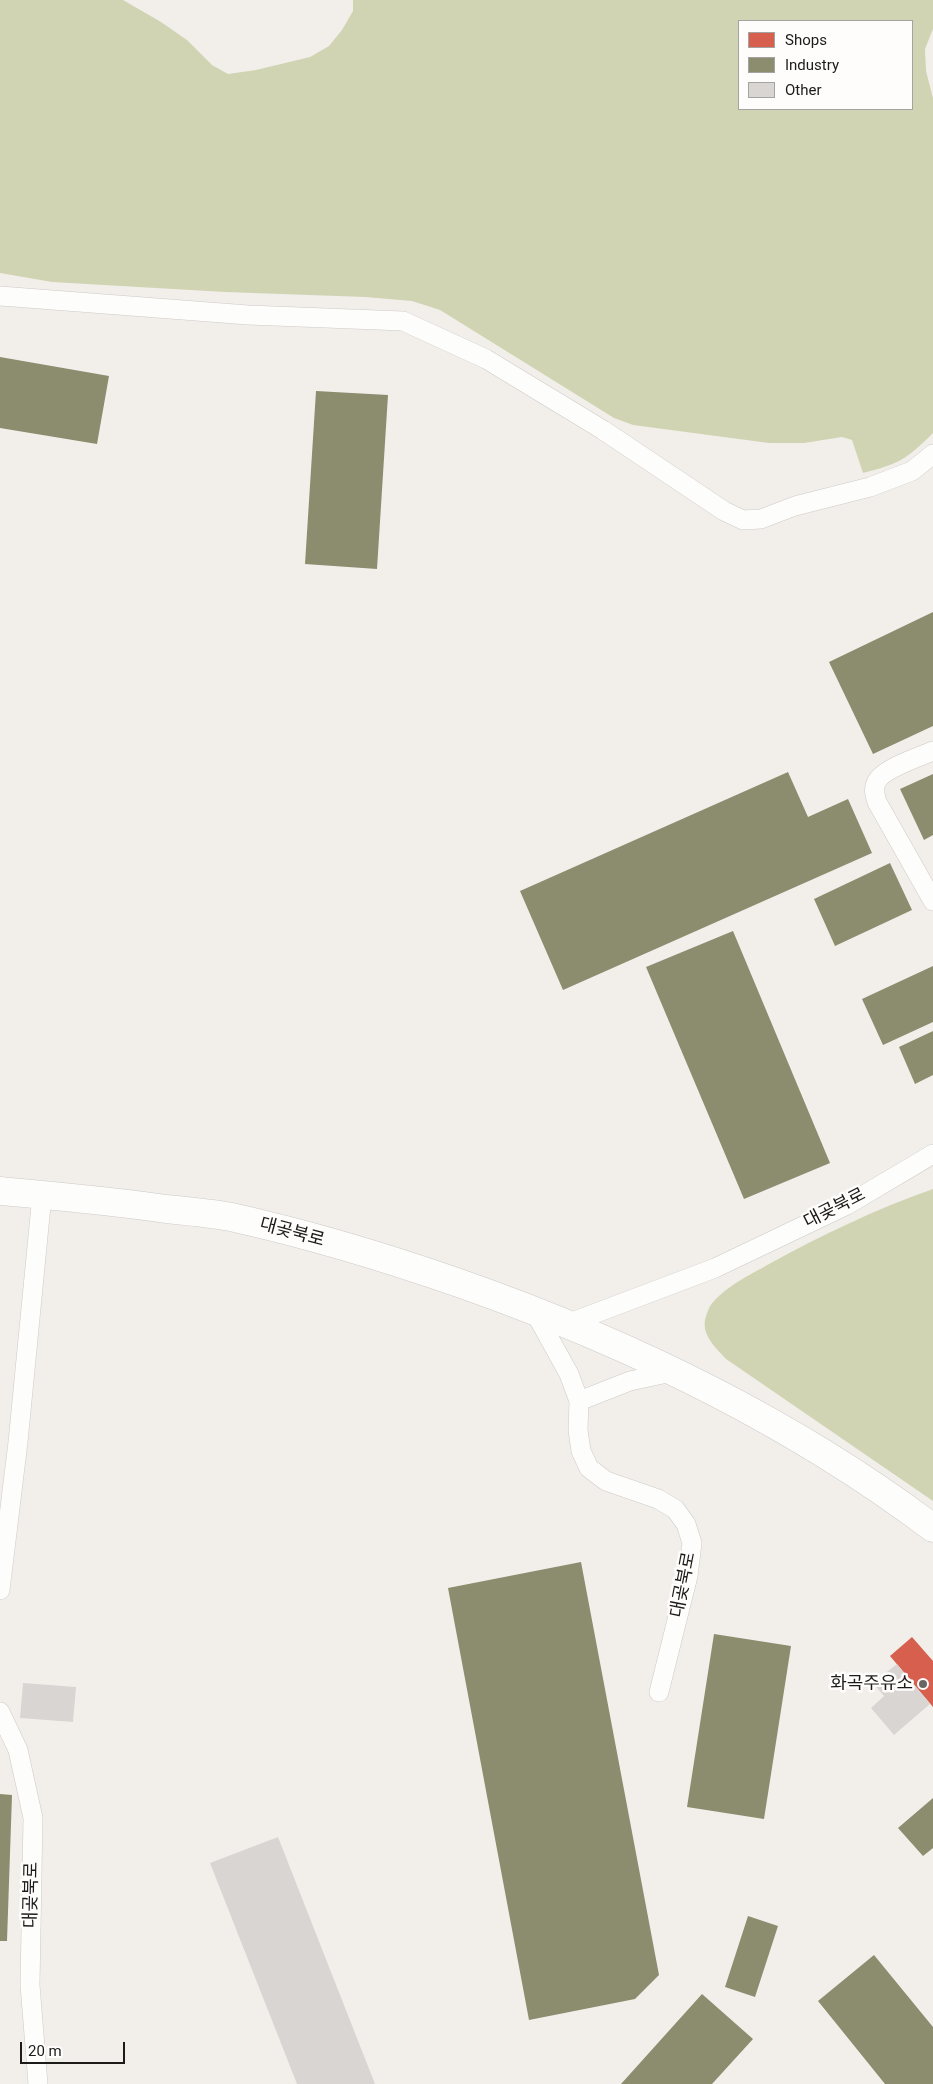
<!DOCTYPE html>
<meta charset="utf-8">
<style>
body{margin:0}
#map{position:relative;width:933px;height:2084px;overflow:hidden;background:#f2efeb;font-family:Roboto,sans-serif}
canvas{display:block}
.legend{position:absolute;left:738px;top:20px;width:175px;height:90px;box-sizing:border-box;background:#fefdfc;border:1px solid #a4a3a1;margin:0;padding:6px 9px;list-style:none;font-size:15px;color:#1d1b18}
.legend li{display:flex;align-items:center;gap:10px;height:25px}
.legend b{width:25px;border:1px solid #a4a3a1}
.scale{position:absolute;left:20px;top:2042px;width:105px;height:22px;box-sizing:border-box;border:2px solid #1d1b18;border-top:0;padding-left:6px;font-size:15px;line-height:18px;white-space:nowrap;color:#1d1b18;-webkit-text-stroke:4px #fefdfc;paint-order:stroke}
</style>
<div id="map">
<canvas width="933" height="2084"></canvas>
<ul class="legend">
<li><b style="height:14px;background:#d6604d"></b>Shops</li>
<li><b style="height:14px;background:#8c8c6e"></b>Industry</li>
<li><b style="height:14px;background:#d8d5d3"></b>Other</li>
</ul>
<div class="scale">20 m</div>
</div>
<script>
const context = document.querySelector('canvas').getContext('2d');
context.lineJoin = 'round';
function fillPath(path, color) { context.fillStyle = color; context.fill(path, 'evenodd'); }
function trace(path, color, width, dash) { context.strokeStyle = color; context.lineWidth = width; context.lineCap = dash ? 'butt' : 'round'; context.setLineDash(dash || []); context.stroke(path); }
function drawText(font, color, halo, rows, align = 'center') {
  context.font = font + ' Roboto,"Noto Sans KR",sans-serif'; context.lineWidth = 5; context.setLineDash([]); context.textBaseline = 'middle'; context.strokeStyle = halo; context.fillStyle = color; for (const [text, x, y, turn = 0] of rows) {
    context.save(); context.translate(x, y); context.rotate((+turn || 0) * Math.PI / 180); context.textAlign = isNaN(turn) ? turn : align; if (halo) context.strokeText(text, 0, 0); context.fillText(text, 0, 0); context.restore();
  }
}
const forest = new Path2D(`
 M0 0H123L161 22 187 40 212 65 228 74 256 70 310 57 329 46 342 30 353 11V0H933V29L925 49 926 71 933 98V433C907 459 899 464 863 473L852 440 842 437 804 443H769L633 425 614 418 440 310 412 301 365 297 225 292 52 282 0 273ZM912 21V109H739V21Z
 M933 1189V1501L726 1359C717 1349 702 1336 705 1320 706 1316 708 1310 710 1306 724 1287 750 1275 769 1264 822 1235 876 1209 933 1189Z`);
const shops = new Path2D(`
 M912 1637 933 1661V1707L890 1656Z`);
const industry = new Path2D(`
 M0 357 109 376 97 444 0 428Z
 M316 391 388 395 377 569 305 564Z
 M933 612V726L873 754 829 662Z
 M788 772 808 817 848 799 872 853 563 990 520 891Z
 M933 774V835L924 840 900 789Z
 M890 863 912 910 835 946 814 899Z
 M733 931 830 1163 744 1199 646 967Z
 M933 966V1022L883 1045 862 999Z
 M933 1031V1075L915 1084 899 1047Z
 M581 1562 659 1975 635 1999 529 2020 448 1588Z
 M714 1634 791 1646 764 1819 687 1807Z
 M0 1794 12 1795 7 1941H0Z
 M933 1798V1848L923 1856 898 1828Z
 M748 1916 778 1926 755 1997 725 1987Z
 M874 1955 933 2027V2084H885L818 2001Z
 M702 1994 753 2039 712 2084H621Z`);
const building = new Path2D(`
 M897 1664 930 1704 894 1735 871 1708 884 1696 873 1683Z
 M23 1683 76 1687 73 1722 20 1718Z
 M278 1837 375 2084H297L210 1863Z`);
const lane = new Path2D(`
 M0 296 248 315 403 321 486 359 603 430 724 511 743 520 761 519 795 506 870 487 912 471 933 454
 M933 751C919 757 881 769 876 783 873 790 875 795 877 802L933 901
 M533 1309 569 1374 579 1401 578 1430 581 1451 589 1468 606 1481 658 1499 675 1509 686 1524 692 1543 688 1576 659 1692
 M567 1324 715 1268 847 1205 933 1154
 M579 1401 630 1381 672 1372
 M0 1590 18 1442 42 1195
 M0 1712 18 1750 33 1818 30 1985 38 2084`);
const secondary = new Path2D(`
 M0 1191C55 1196 111 1201 166 1209 187 1211 210 1213 231 1217 308 1234 384 1257 459 1283 627 1342 791 1421 933 1528`);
const markers = [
 [923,1684,5,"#686562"]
];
const streetNames = [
 ["대곶북로",835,1209,-27],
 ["대곶북로",292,1233,15],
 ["대곶북로",684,1585,-79],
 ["대곶북로",32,1895,-89]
];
const poiNames = [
 ["화곡주유소",913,1684]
];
fillPath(forest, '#d1d4b3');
fillPath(shops, '#d6604d');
fillPath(industry, '#8c8c6e');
fillPath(building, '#d8d5d3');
trace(lane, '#cdcac7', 20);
trace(secondary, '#cdcac7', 29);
trace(lane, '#fdfdfc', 19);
trace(secondary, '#fdfdfc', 28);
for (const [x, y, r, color] of markers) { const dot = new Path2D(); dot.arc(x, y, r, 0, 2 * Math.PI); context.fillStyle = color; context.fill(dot); trace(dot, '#fefdfc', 2); }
drawText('18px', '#1d1b18', '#fefdfc', streetNames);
drawText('18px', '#1d1b18', '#fefdfc', poiNames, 'right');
</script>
